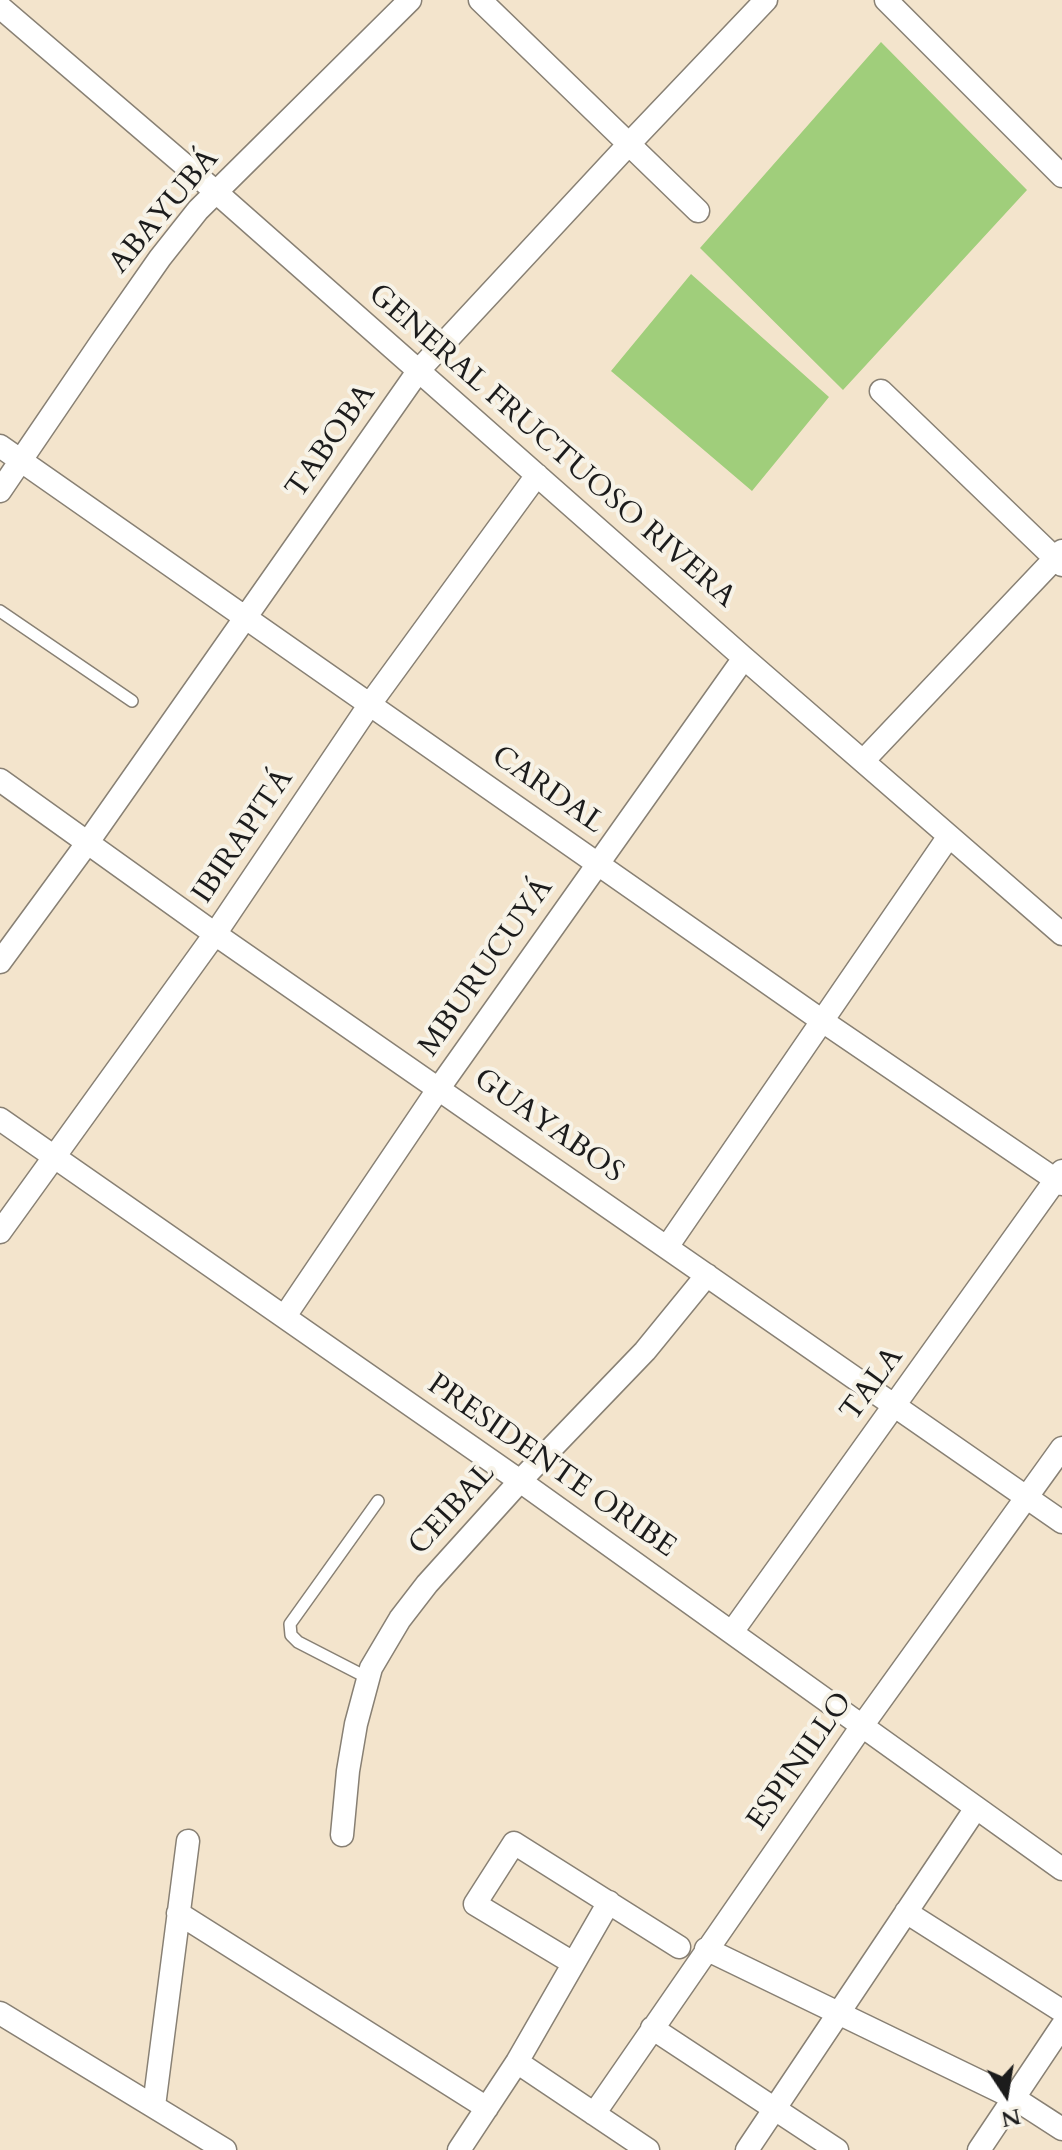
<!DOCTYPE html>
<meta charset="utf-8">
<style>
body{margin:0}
#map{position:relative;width:1062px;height:2150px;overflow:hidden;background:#f3e4cc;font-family:Cardo,serif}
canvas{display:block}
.north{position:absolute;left:966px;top:2054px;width:80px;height:80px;-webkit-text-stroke:6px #f7f3e8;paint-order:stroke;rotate:168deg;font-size:22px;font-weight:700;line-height:32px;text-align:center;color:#1c1c1c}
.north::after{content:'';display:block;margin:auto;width:28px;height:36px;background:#1c1c1c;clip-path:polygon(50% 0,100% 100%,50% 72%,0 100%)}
</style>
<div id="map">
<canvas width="1062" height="2150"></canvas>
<div class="north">N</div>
</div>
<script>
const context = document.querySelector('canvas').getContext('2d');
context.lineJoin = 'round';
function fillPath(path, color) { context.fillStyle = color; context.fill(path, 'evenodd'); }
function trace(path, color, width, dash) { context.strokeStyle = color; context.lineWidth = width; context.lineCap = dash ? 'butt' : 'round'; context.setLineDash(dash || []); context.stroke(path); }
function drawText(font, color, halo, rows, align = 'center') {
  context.font = font + ' Cardo,serif'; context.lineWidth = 8; context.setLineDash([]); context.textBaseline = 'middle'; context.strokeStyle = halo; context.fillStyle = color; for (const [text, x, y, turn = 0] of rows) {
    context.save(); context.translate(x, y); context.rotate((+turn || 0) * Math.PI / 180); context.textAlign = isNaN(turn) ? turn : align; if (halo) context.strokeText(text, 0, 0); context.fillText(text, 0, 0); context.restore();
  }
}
const green = new Path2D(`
 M881 42 1027 190 843 390 700 248Z
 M691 274 829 397 752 491 611 371Z`);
const service = new Path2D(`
 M0 611 132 701
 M368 1678 298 1642 291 1635 290 1624 378 1501`);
const minor = new Path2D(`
 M480 0 698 211
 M886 0 1062 176
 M0 7 216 192 744 658 1062 934
 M881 391 1062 565
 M0 446 821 1020 1062 1184
 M0 491 102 341 160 258 198 210 410 0
 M864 760 1062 551
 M0 780 215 934 1062 1522
 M0 962 88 842 419 370 628 145 766 0
 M0 1119 520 1481 1062 1869
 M0 1232 215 934 370 704 537 475
 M667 1247 949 836
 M285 1316 439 1088 744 658
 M732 1632 1062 1171
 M342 1835 348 1771 356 1724 371 1668 400 1619 427 1584 520 1481 645 1351 707 1275
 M906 1912 1062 2011
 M178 1913 487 2108
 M706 1949 1014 2098 1062 2129
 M573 1963 475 1904 514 1843 679 1947
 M0 2013 225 2150
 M652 2028 837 2150
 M517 2062 648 2150
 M154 2106 188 1841
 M594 2114 862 1726 1062 1448
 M459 2150 517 2062 609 1902
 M747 2150 976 1808
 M979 2150 1062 2026`);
const streetNames = [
 ["ABAYUBÁ",165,212,-50],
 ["TABOBA",332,442,-55],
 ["GENERAL FRUCTUOSO RIVERA",551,447,41],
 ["CARDAL",547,791,35],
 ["IBIRAPITÁ",244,837,-56],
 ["MBURUCUYÁ",487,968,-55],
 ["GUAYABOS",548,1127,35],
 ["TALA",873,1385,-54],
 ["PRESIDENTE ORIBE",551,1467,35],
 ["CEIBAL",453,1510,-48],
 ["ESPINILLO",801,1762,-55]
];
fillPath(green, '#a0ce7b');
trace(service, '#888074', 14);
trace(minor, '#888074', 25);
trace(service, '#fff', 11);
trace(minor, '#fff', 22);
drawText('30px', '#1c1c1c', '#f7f3e8', streetNames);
</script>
